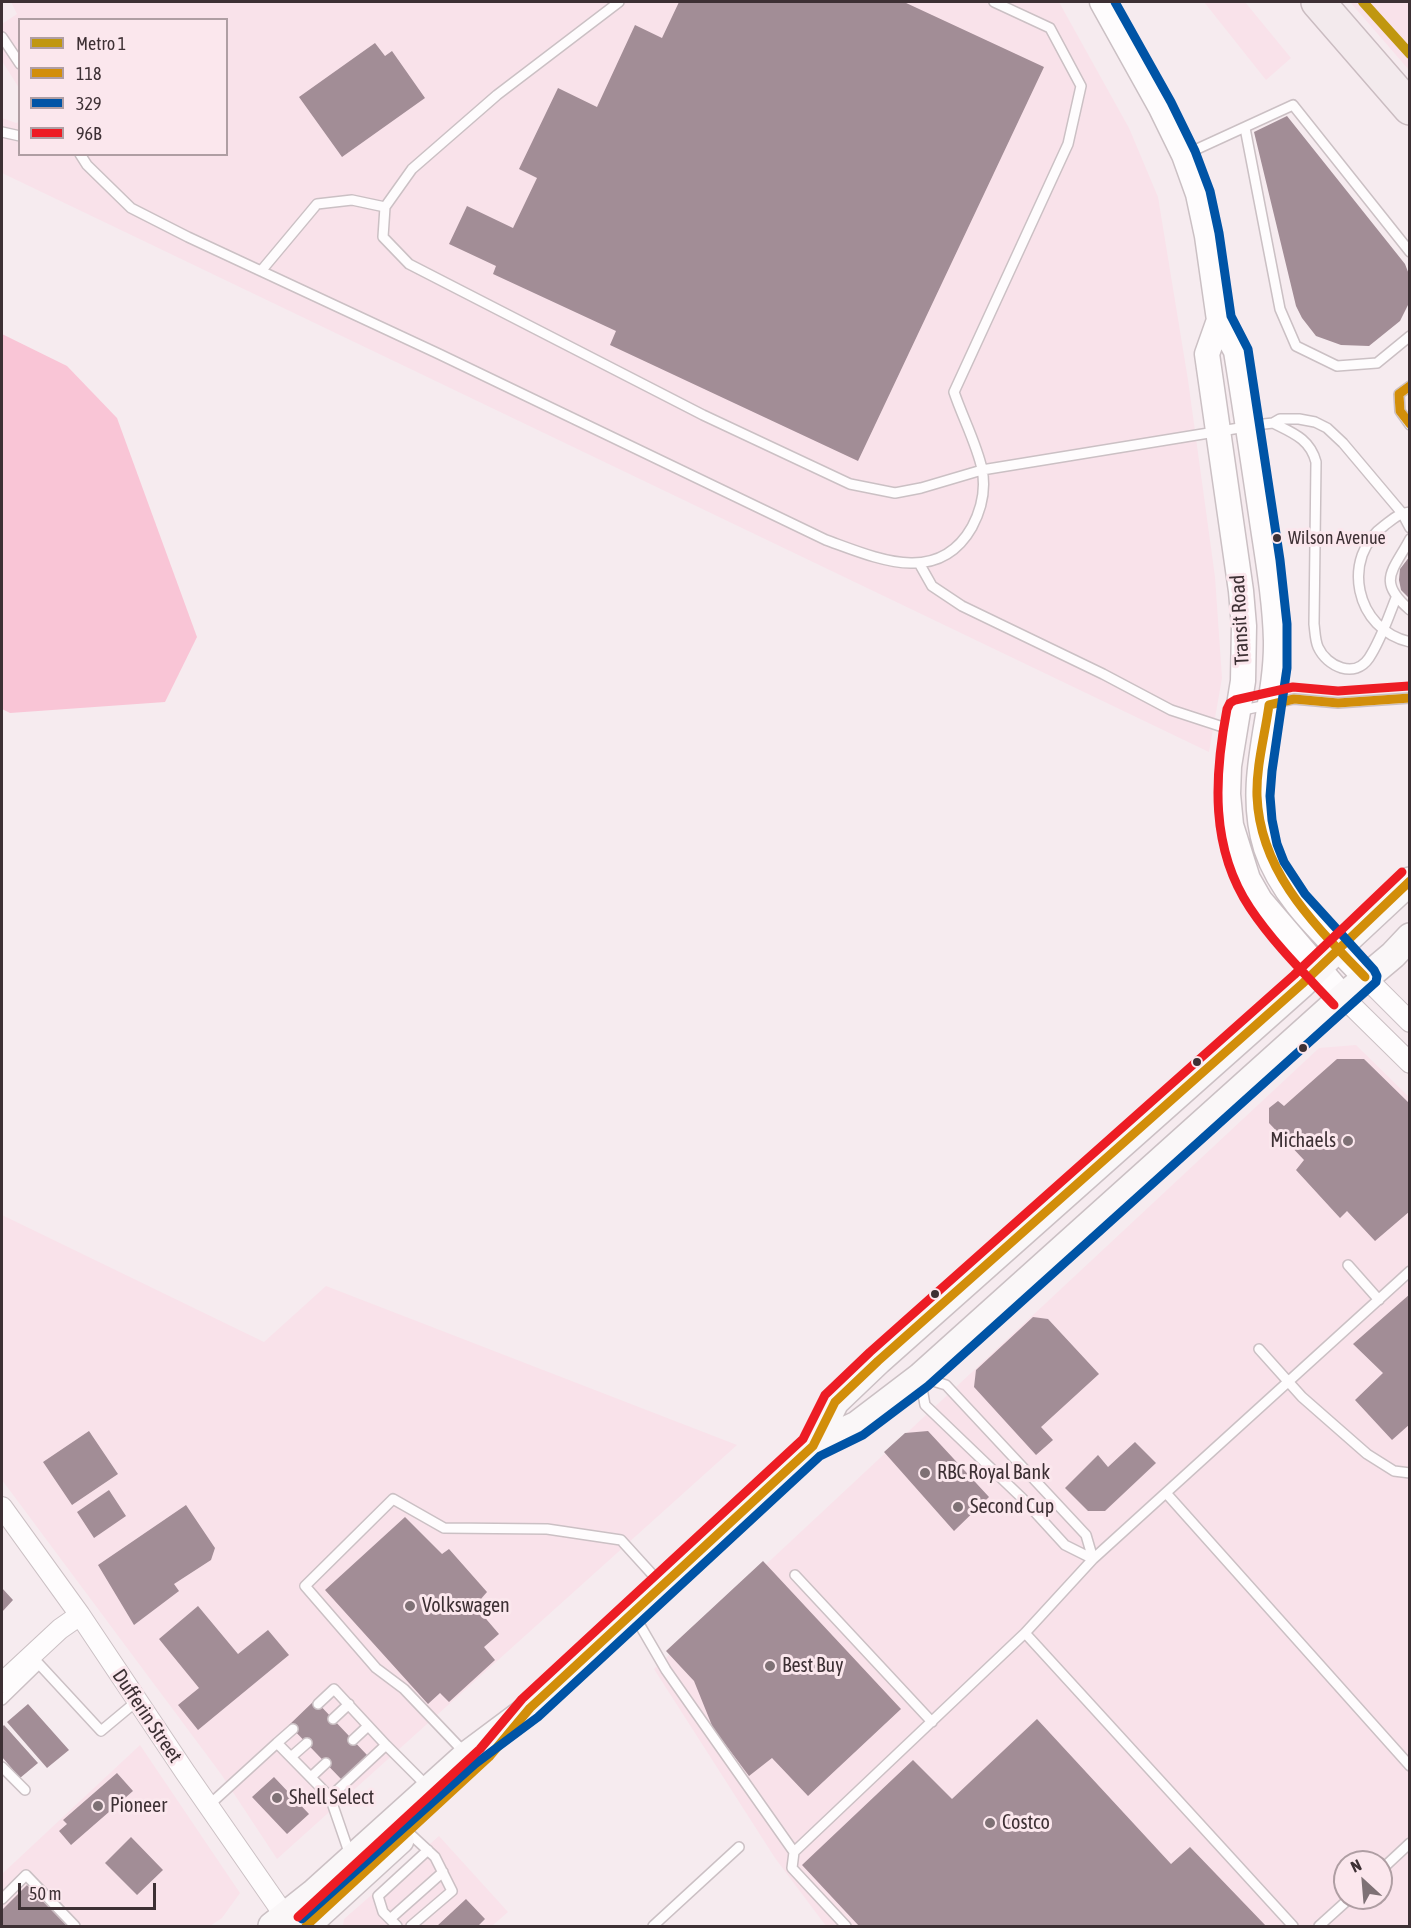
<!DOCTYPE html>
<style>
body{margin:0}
#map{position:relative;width:1411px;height:1928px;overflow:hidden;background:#f6ebef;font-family:"Asap Condensed",sans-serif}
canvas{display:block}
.frame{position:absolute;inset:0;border:3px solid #3d3034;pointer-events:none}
.legend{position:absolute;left:18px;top:18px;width:210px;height:138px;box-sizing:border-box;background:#fbe7ed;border:2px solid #af9ea3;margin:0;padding:8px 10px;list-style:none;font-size:18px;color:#3d3034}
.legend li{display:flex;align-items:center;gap:12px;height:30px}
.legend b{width:30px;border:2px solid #af9ea3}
.north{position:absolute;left:1333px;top:1850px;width:60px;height:60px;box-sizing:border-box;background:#fbe7ed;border:2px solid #af9ea3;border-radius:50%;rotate:334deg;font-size:16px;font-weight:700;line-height:24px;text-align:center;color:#3d3034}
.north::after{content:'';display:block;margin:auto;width:21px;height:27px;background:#7e7175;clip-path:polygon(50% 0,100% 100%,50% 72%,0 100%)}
.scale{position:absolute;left:18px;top:1883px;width:138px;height:27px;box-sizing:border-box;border:3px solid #3d3034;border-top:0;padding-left:8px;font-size:18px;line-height:21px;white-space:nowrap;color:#3d3034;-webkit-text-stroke:4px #fbe7ed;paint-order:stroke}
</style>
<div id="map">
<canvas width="1411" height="1928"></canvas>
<div class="frame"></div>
<ul class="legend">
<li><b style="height:8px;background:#c09710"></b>Metro 1</li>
<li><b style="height:8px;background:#d28e0a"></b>118</li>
<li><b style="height:8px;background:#0054a6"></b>329</li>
<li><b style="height:8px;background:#ed1c24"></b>96B</li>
</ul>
<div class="north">N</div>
<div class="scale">50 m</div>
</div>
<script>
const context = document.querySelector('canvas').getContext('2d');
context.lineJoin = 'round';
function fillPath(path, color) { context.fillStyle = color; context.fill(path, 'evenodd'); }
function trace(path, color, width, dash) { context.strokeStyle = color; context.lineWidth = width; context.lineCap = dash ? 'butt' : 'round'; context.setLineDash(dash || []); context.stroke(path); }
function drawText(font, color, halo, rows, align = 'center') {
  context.font = font + ' "Asap Condensed",sans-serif'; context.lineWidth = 6; context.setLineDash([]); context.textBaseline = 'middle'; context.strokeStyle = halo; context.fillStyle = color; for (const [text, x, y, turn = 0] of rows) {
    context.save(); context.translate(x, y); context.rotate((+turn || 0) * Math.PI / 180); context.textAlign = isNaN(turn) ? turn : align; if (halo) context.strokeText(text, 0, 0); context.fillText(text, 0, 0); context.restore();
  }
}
const built = new Path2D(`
 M11 2H1059L1129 128 1158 197 1188 380 1215 577 1222 678 1209 752 2 173V118L16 123 19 122 20 154H226V20H20L19 88 2 61V24L17 14Z
 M1204 2H1245L1291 58 1266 80Z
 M1350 2H1409V70Z
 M1356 1045 1409 1097V1926H826L775 1858 654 1669 1319 1048ZM1345 1862H1381V1898H1345Z
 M2 1215 264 1342 326 1286 737 1445 277 1859 221 1774 2 1480Z
 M140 1745 240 1893 222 1918 210 1926H2V1874Z
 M439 1836 508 1912 492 1926H343L344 1919Z`);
const green = new Path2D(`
 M2 334 67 366 117 418 197 637 165 702 10 713 2 709Z`);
const building = new Path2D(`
 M679 2H904L1044 67 858 461 610 345 616 331 493 274 496 266 449 244 467 206 513 228 537 178 519 169 558 88 597 107 635 25 662 38Z
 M375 43 385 56 392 51 425 98 342 157 299 97Z
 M1287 116 1405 264 1410 277 1408 305 1400 321 1369 346 1341 345 1316 336 1302 318 1296 306 1254 132Z
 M1410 556V599L1401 590 1399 580 1400 569Z
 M1337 1059H1364L1410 1104V1211L1375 1241 1347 1211 1340 1218 1296 1170 1304 1160 1269 1123V1108L1278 1101 1284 1106Z
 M1410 1294V1424L1392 1440 1355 1400 1383 1373 1353 1344Z
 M1033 1317 1048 1319 1099 1374 1041 1427 1053 1440 1036 1455 974 1387 976 1370Z
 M89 1431 118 1474 72 1505 43 1462Z
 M928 1431 989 1497 954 1531 884 1452 905 1433Z
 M1135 1442 1156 1463 1105 1511H1088L1065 1488 1098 1455 1108 1467Z
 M109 1490 126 1516 94 1538 77 1512Z
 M186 1505 215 1548 211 1560 174 1584 179 1591 134 1625 98 1565Z
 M405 1517 442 1554 449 1549 487 1592 480 1600 481 1613 499 1634 484 1647 495 1660 449 1702 440 1693 428 1704 325 1590Z
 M763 1561 901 1709 808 1796 772 1758 749 1776 713 1728 694 1681 666 1651Z
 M2 1588 13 1600 2 1612Z
 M198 1606 238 1654 268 1630 289 1655 198 1730 178 1705 199 1688 159 1639Z
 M315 1700 367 1755 342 1780 289 1725Z
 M28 1704 69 1750 47 1768 7 1722Z
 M1037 1719 1171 1864 1190 1847 1266 1926H859L802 1865 913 1760 952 1799Z
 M4 1725 38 1763 20 1778 2 1757V1727Z
 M117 1773 133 1791 71 1845 59 1831 67 1824 63 1820Z
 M274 1777 309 1814 287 1834 252 1797Z
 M131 1837 163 1870 137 1895 105 1863Z
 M27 1885 67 1926H2V1910Z
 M466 1899 485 1919 478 1926H437Z`);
const service = new Path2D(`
 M2 37 20 64
 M1245 128 1280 309 1296 346 1337 366 1377 363 1410 336
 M2 132 20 136
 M80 154 87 165 131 208 188 237 439 354 826 540C876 558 938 587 972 527 981 510 986 489 982 469 977 445 962 416 954 392L1068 144 1081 86 1050 28 994 2
 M1184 155 1293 105 1410 252
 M385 207 412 169 497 95 619 2
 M261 271 317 204 352 200 385 207 383 237 409 264 703 415 850 484 895 493 921 488 982 470 1264 424 1273 423 1280 419H1299L1315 422 1327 428 1343 443 1402 513 1410 528
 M1410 386 1399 394 1400 411 1410 425
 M1273 423C1293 433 1310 439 1316 462L1314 624C1315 631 1315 640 1318 647 1327 667 1355 679 1369 658 1381 640 1388 618 1396 598
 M1410 512C1399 513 1393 519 1385 525 1340 557 1355 630 1410 642
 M1410 539C1393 571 1376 581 1410 610
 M919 563 932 586 962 606 1103 674 1171 710 1232 730
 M1239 711 1294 699 1338 703 1410 698
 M1348 1265 1379 1300
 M1259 1349 1302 1397 1367 1454 1394 1471 1410 1473
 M920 1377 946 1385 1086 1535 1093 1559 1065 1545 1022 1498 925 1405Z
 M1166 1493 1410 1766
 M795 1575 932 1722
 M634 1615 666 1670 794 1852
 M1025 1633 1293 1926
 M2 1700 39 1664 101 1731 137 1701
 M318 1704 334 1689 386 1745
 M333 1719 349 1704
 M293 1729 277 1743 330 1797
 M353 1740 368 1726
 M465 1753 404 1689 376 1668 305 1586 393 1499 444 1528 547 1529 621 1540 661 1584
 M291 1757 307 1743
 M2 1767 25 1790
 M311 1777 326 1763
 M208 1806 277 1743
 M408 1832 435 1857 452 1891 411 1926
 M350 1855 330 1797 386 1745 427 1786
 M1381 1870 1410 1843
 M2 1899 26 1875 75 1926
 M390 1919 443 1872
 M397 1926 383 1912 378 1896 428 1850
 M653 1926 739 1847
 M846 1926 792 1868 794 1852 1025 1633 1093 1559 1410 1271
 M1319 1926 1350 1898`);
const minor = new Path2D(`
 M1365 977 1410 1022
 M1343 997 1410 1063
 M2 1507 80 1615 185 1772 285 1916
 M2 1683 60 1629 80 1615`);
const tertiary = new Path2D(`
 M1102 2 1161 108 1184 155 1198 194 1207 236 1219 320 1236 351C1245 406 1253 460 1261 514 1267 556 1275 598 1276 641 1277 710 1244 779 1266 848 1283 900 1329 938 1365 977
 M1219 320 1207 354 1241 591 1244 626 1243 681 1229 766 1228 794 1231 825 1248 879 1260 900 1343 997`);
const secondary = new Path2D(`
 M813 1446 835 1402 878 1361 1302 984 1338 948 1410 881
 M272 1926 315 1892 467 1755 530 1708 813 1446 857 1425 920 1377 1343 997 1393 955 1410 937
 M306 1926 400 1840`);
const motorway = new Path2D(`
 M1318 2 1410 108`);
const bus1 = new Path2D(`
 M1410 386 1399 394 1400 411 1410 424
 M1269 705C1265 735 1256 766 1257 796 1260 873 1315 925 1365 977
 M1269 705 1294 699 1338 703 1410 698
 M306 1926 489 1757 530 1708 813 1446 835 1402 878 1361 1302 984 1410 881`);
const bus2 = new Path2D(`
 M302 1919 475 1764 538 1717 820 1456 863 1435 928 1386 1376 982 1377 976 1374 970 1305 894 1284 862 1277 844 1272 820 1270 796 1272 771 1287 668V624L1280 560 1248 349 1231 316 1219 233 1210 191 1195 151 1171 102 1115 2`);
const bus3 = new Path2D(`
 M1334 1005C1305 974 1274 944 1250 908 1210 848 1214 777 1227 709L1230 703 1235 700 1293 687 1338 691 1409 686
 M298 1917 480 1749 522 1699 803 1439 825 1395 870 1352 1294 975 1402 872`);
const metro1 = new Path2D(`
 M1363 2 1410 54`);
const markers = [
 [1277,538,5,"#3d3034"],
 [1303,1048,5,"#3d3034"],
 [1197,1062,5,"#3d3034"],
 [1348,1141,6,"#7e7175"],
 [935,1294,5,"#3d3034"],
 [925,1473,6,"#7e7175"],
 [958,1507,6,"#7e7175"],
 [410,1606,6,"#7e7175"],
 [770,1666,6,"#7e7175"],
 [277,1798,6,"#7e7175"],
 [98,1806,6,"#7e7175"],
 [990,1823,6,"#7e7175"]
];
const busNames = [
 ["Wilson Avenue",1288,538]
];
const streetNames = [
 ["Transit Road",1240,620,-93],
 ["Dufferin Street",147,1716,56]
];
const poiNames = [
 ["Michaels",1336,1141,"right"],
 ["RBC Royal Bank",937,1473],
 ["Second Cup",970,1507],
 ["Volkswagen",422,1606],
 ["Best Buy",782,1666],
 ["Shell Select",289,1798],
 ["Pioneer",110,1806],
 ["Costco",1002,1823]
];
fillPath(built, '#f9e2ea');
fillPath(green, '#f9c5d6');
fillPath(building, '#a28d96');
trace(service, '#cbc0c4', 12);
trace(minor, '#cbc0c4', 22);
trace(tertiary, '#cbc0c4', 27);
trace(secondary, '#cbc0c4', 30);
trace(motorway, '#cabcc1', 36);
trace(service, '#fefcfd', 9);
trace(minor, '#fefcfd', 20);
trace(tertiary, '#fefcfd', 24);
trace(secondary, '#faf7f8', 27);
trace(motorway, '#f3eaed', 33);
trace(bus1, '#d28e0a', 9);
trace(bus2, '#0054a6', 9);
trace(bus3, '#ed1c24', 9);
trace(metro1, '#c09710', 10);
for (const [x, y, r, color] of markers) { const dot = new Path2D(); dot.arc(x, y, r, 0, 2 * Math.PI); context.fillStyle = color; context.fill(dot); trace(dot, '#fbe7ed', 2); }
drawText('18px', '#3d3034', '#fbe7ed', busNames, 'left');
drawText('20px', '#3d3034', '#fbe7ed', streetNames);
drawText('20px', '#3d3034', '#fbe7ed', poiNames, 'left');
</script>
